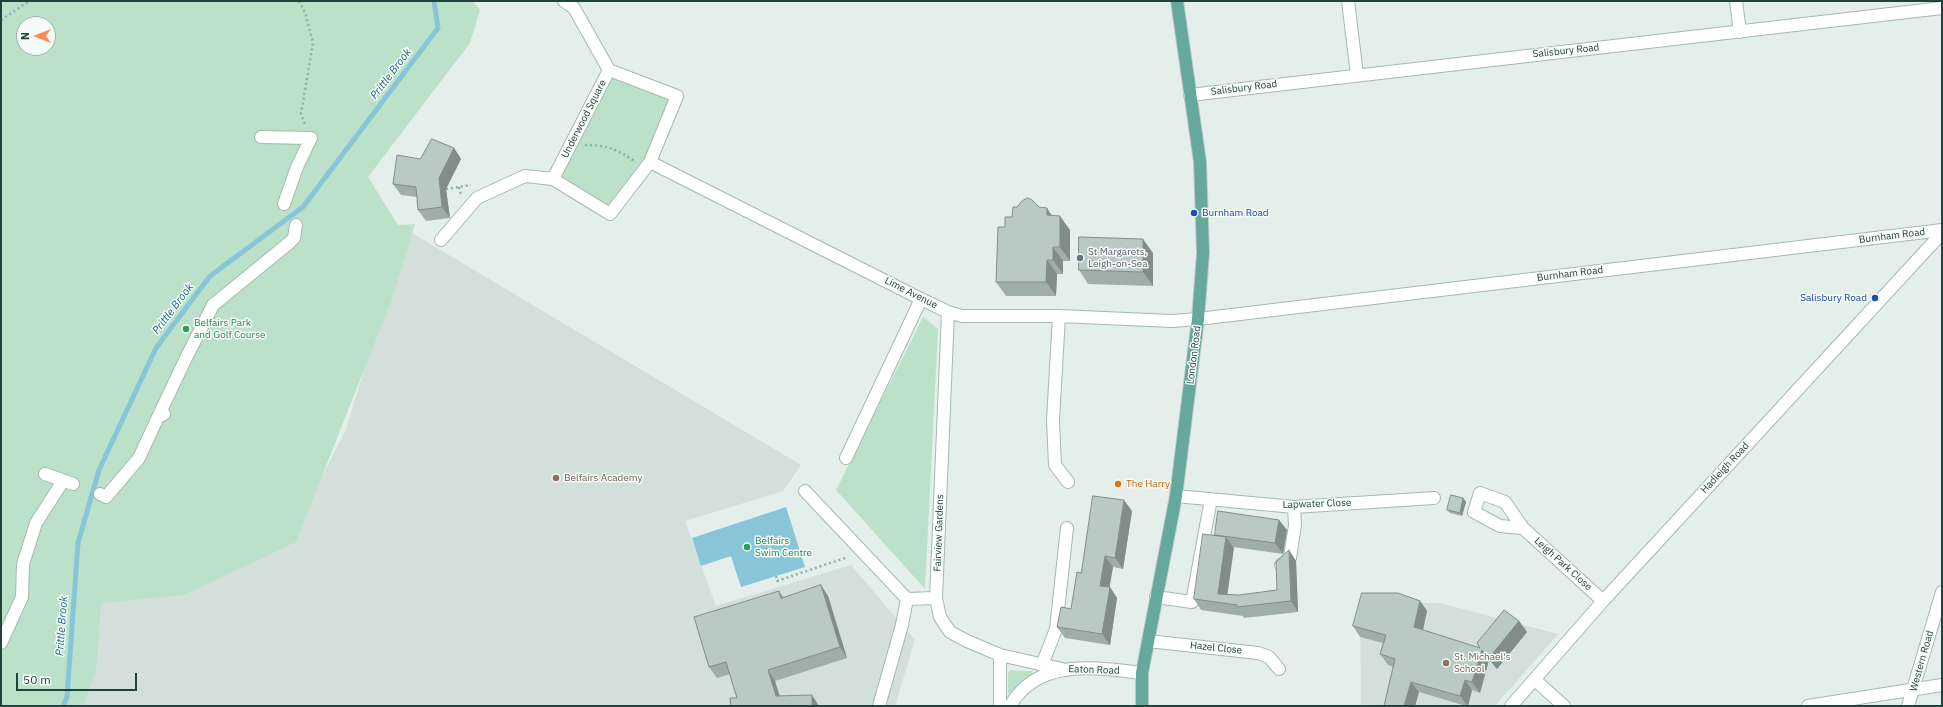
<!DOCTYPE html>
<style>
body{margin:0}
#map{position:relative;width:1943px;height:707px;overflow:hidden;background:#e4efeb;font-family:"IBM Plex Sans",sans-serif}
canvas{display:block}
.frame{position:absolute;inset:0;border:2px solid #21433c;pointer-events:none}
.north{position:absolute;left:16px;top:16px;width:40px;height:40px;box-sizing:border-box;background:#f5fbf8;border:1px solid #a0b1ad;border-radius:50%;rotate:270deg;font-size:11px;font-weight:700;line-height:16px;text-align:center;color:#21433c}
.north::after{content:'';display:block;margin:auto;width:14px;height:18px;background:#fe8b53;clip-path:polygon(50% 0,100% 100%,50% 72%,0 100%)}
.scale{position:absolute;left:16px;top:673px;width:121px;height:18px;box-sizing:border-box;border:2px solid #21433c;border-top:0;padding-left:5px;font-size:12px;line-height:14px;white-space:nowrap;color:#21433c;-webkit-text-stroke:3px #f5fbf8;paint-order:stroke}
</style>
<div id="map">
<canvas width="1943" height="707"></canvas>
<div class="frame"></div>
<div class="north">N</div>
<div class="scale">50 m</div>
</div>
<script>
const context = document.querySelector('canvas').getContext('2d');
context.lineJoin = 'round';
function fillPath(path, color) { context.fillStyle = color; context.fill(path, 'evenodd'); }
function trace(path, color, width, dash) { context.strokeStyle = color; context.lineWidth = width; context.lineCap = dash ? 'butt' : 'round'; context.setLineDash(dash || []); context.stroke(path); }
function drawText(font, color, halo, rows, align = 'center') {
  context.font = font + ' "IBM Plex Sans",sans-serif'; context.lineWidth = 3; context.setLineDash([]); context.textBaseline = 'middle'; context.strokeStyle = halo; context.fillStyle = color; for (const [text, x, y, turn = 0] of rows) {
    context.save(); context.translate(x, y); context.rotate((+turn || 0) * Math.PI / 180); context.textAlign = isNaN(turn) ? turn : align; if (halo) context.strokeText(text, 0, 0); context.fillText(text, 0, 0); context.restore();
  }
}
const built = new Path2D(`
 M407 230 801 465 783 491 685 521 716 606 851 565 915 640 895 706H76L93 575 296 526 345 432Z
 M1360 603H1440L1558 634 1495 706H1361Z`);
const green = new Path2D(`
 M1 1H473L480 10 470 43 368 177 398 225 415 224 392 299 296 542 184 595 101 603 96 672 83 706H1ZM24 24H48V48H24Z
 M611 75 670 99 645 159 610 206 561 177Z
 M923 317 938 329 925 589 836 490Z
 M1011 670 1032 671 1033 675 1021 683 1011 694 1008 693V673Z`);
const water = new Path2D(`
 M786 507 805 567 741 587 731 556 701 566 692 538Z`);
const stream = new Path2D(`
 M63 706 67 697 78 543 99 470 156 348 210 276 303 207 438 28 434 1`);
const path = new Path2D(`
 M299 1 305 12 313 43 301 114 305 124
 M1 20 29 1
 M585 145C606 145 617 149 634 161
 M459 187 461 196
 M446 189 471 185
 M776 576 777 581 848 557`);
const minor = new Path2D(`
 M564 1 574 8 609 70
 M1348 1 1357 75
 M1736 1 1740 32
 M609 70 677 96 650 162 610 214 553 179Z
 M1190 95 1942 8
 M261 137 311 138 297 167 284 204
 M650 162 921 299 948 312 962 316H1059L1172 321 1198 319 1942 230
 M441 240 477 198 525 176 553 179
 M948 312 936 598 940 617 950 632 967 641 1000 655 1062 669
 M1059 316 1053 420 1055 465 1068 482
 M158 417 186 358 213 305 289 243 294 238 296 225
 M846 458 921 299
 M45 474 73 484
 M805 491 907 599 936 598
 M100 494 106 497 139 458 158 417 164 414
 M1176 496 1294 507 1434 498
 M1523 528 1500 526 1474 512 1480 493 1505 502 1523 528 1603 601
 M1281 565 1290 558 1295 525 1294 507
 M1156 597 1192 602 1211 499
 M1148 641 1258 653 1269 657 1279 669
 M1 643 22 597 23 564 36 523 63 481
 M1042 665 1056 629 1067 528
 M1535 680 1564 706
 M879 706 902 625 907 599
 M1000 706V655
 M1010 706C1038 657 1096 668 1142 673
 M1511 706 1603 601 1942 233
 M1808 706 1942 685
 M1908 706 1942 592`);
const major = new Path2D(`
 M1142 706V673L1176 496 1198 319 1203 253 1200 162 1177 1`);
const wall = new Path2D(`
 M454 148 461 159 446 189 450 218 426 221 418 210 417 197 401 195 393 184 420 159Z
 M1017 207H1039L1052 215 1070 230V261H1063V274H1057L1056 296H1006L996 282 1005 227 1012 217Z
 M1153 253V286L1088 284 1079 270Z
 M1463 498 1466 502 1462 516 1450 513 1447 510Z
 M1132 511 1123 569 1113 567 1109 587 1117 598 1110 645 1065 638 1057 627 1071 609Z
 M1279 520 1287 530 1283 554 1233 547 1227 595H1239L1277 590 1289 550 1296 561 1298 612 1244 618 1243 616 1201 610 1194 599 1215 535Z
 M828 596 847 658 775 681 737 698 730 674 717 678 709 667 783 597Z
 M1420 601 1427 611 1423 630 1480 648 1477 643 1519 621 1527 632 1497 669 1489 660 1480 693 1472 690 1468 706H1466L1419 692 1415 706H1384L1393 667 1388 665 1380 654 1383 643 1360 637 1353 626Z`);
const shadedWall = new Path2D(`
 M454 148 461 159 446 189 450 218 442 207 439 178Z
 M1047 208 1056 222 1047 215Z
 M1060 216 1070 230V261L1060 247Z
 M1143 239 1153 253V286L1143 272Z
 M1053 247 1063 261V274L1053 260Z
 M1047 260 1057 274 1056 296 1046 282Z
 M1463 498 1466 502 1462 516 1460 513Z
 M1124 500 1132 511 1123 569 1115 558Z
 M1279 520 1287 530 1283 554 1275 543Z
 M1226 537 1234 548 1226 604 1218 594Z
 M1289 550 1296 561 1298 612 1291 601Z
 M1105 556 1113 567 1108 597 1100 586Z
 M821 585 828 596 847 658 840 647Z
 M1110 587 1117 598 1110 645 1102 634Z
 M779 591 786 602 781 598Z
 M1420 601 1427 611 1421 638 1414 627Z
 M1519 621 1527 632 1497 669 1489 658Z
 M1482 650 1489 660 1480 693 1472 682Z
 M768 670 775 681 783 706 776 696Z
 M1465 680 1472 690 1468 706 1460 696Z
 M1411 682 1419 692 1415 706H1404Z
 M812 695 819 706H812Z`);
const building = new Path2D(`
 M432 139 454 148 439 178 442 207 418 210 416 187 393 184 397 155 420 159Z
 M1028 198 1032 200 1039 207 1047 208V215L1060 216V247H1053V260H1047L1046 282H996L998 227H1005V217H1012L1013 207H1017L1022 201Z
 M1079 237 1143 239V272L1079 270Z
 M1451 495 1463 498 1460 513 1447 510Z
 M1093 496 1124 500 1115 558 1105 556 1100 586 1110 587 1102 634 1057 627 1061 607 1071 609 1077 572 1081 573Z
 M1218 511 1279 520 1275 543 1215 535Z
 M1203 534 1226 537 1218 594 1239 595 1277 590 1276 562 1289 550 1291 601 1237 607V605L1194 599Z
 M821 585 840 647 768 670 776 696 812 695V706H731L730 698H737L726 662 709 667 694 617 779 591 781 598Z
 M1362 593H1398L1420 601 1414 627 1480 648 1477 643 1504 610 1519 621 1489 658 1482 650 1472 682 1465 680 1460 696 1411 682 1404 706H1384L1395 659 1380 654 1386 635 1353 626Z`);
const markers = [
 [1194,213,4,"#1a4fb4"],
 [1080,258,4,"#6b7280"],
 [1875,298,4,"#1a4fb4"],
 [186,329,4,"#2e9e5b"],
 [556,478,4,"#8d6e63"],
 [1118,484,4,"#e8710a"],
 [747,547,4,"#2e9e5b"],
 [1446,663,4,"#8d6e63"]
];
const streetNames = [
 ["Salisbury Road",1566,51,-6],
 ["Salisbury Road",1244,88,-7],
 ["Underwood Square",584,119,-63],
 ["Burnham Road",1892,236,-7],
 ["Burnham Road",1570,274,-7],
 ["Lime Avenue",911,293,27],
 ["London Road",1194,355,-83],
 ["Hadleigh Road",1725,468,-47],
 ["Lapwater Close",1317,504,-2],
 ["Fairview Gardens",939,533,-88],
 ["Leigh Park Close",1563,564,42],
 ["Hazel Close",1216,648,6],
 ["Western Road",1922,661,-74],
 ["Eaton Road",1094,670,2]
];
const transitNames = [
 ["Burnham Road",1202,213],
 ["Salisbury Road",1867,298,"right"]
];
const worshipNames = [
 ["St Margarets,",1088,252],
 ["Leigh-on-Sea",1088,264]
];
const leisureNames = [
 ["Belfairs Park",194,323],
 ["and Golf Course",194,335],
 ["Belfairs",755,541],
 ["Swim Centre",755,553]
];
const educationNames = [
 ["Belfairs Academy",564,478],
 ["St. Michael's",1454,657],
 ["School",1454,669]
];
const foodNames = [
 ["The Harry",1126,484]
];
const waterNames = [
 ["Prittle Brook",391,74,-53],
 ["Prittle Brook",173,309,-53],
 ["Prittle Brook",62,626,-86]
];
fillPath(built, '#d2dfda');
fillPath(green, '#bbe2c9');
fillPath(water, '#88c5d8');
trace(stream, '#88c5d8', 5);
trace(minor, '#a6b8b3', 14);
trace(major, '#c1cac8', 14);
trace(path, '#82b5a9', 2.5, [2, 3]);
trace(minor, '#fff', 12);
trace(major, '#65a89c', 12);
fillPath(wall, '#9faea9');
fillPath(shadedWall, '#828d89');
fillPath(building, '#b9cac4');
trace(building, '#828d89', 1);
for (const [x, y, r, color] of markers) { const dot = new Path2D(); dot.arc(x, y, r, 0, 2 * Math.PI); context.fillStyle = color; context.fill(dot); trace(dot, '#f5fbf8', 1.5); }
drawText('10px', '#21433c', '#f5fbf8', streetNames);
drawText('10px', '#164399', '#f5fbf8', transitNames, 'left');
drawText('10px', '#5b616d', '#f5fbf8', worshipNames, 'left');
drawText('10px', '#27864d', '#f5fbf8', leisureNames, 'left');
drawText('10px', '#785e54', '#f5fbf8', educationNames, 'left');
drawText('10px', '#c56008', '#f5fbf8', foodNames, 'left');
drawText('italic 11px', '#156985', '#f5fbf8', waterNames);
</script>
